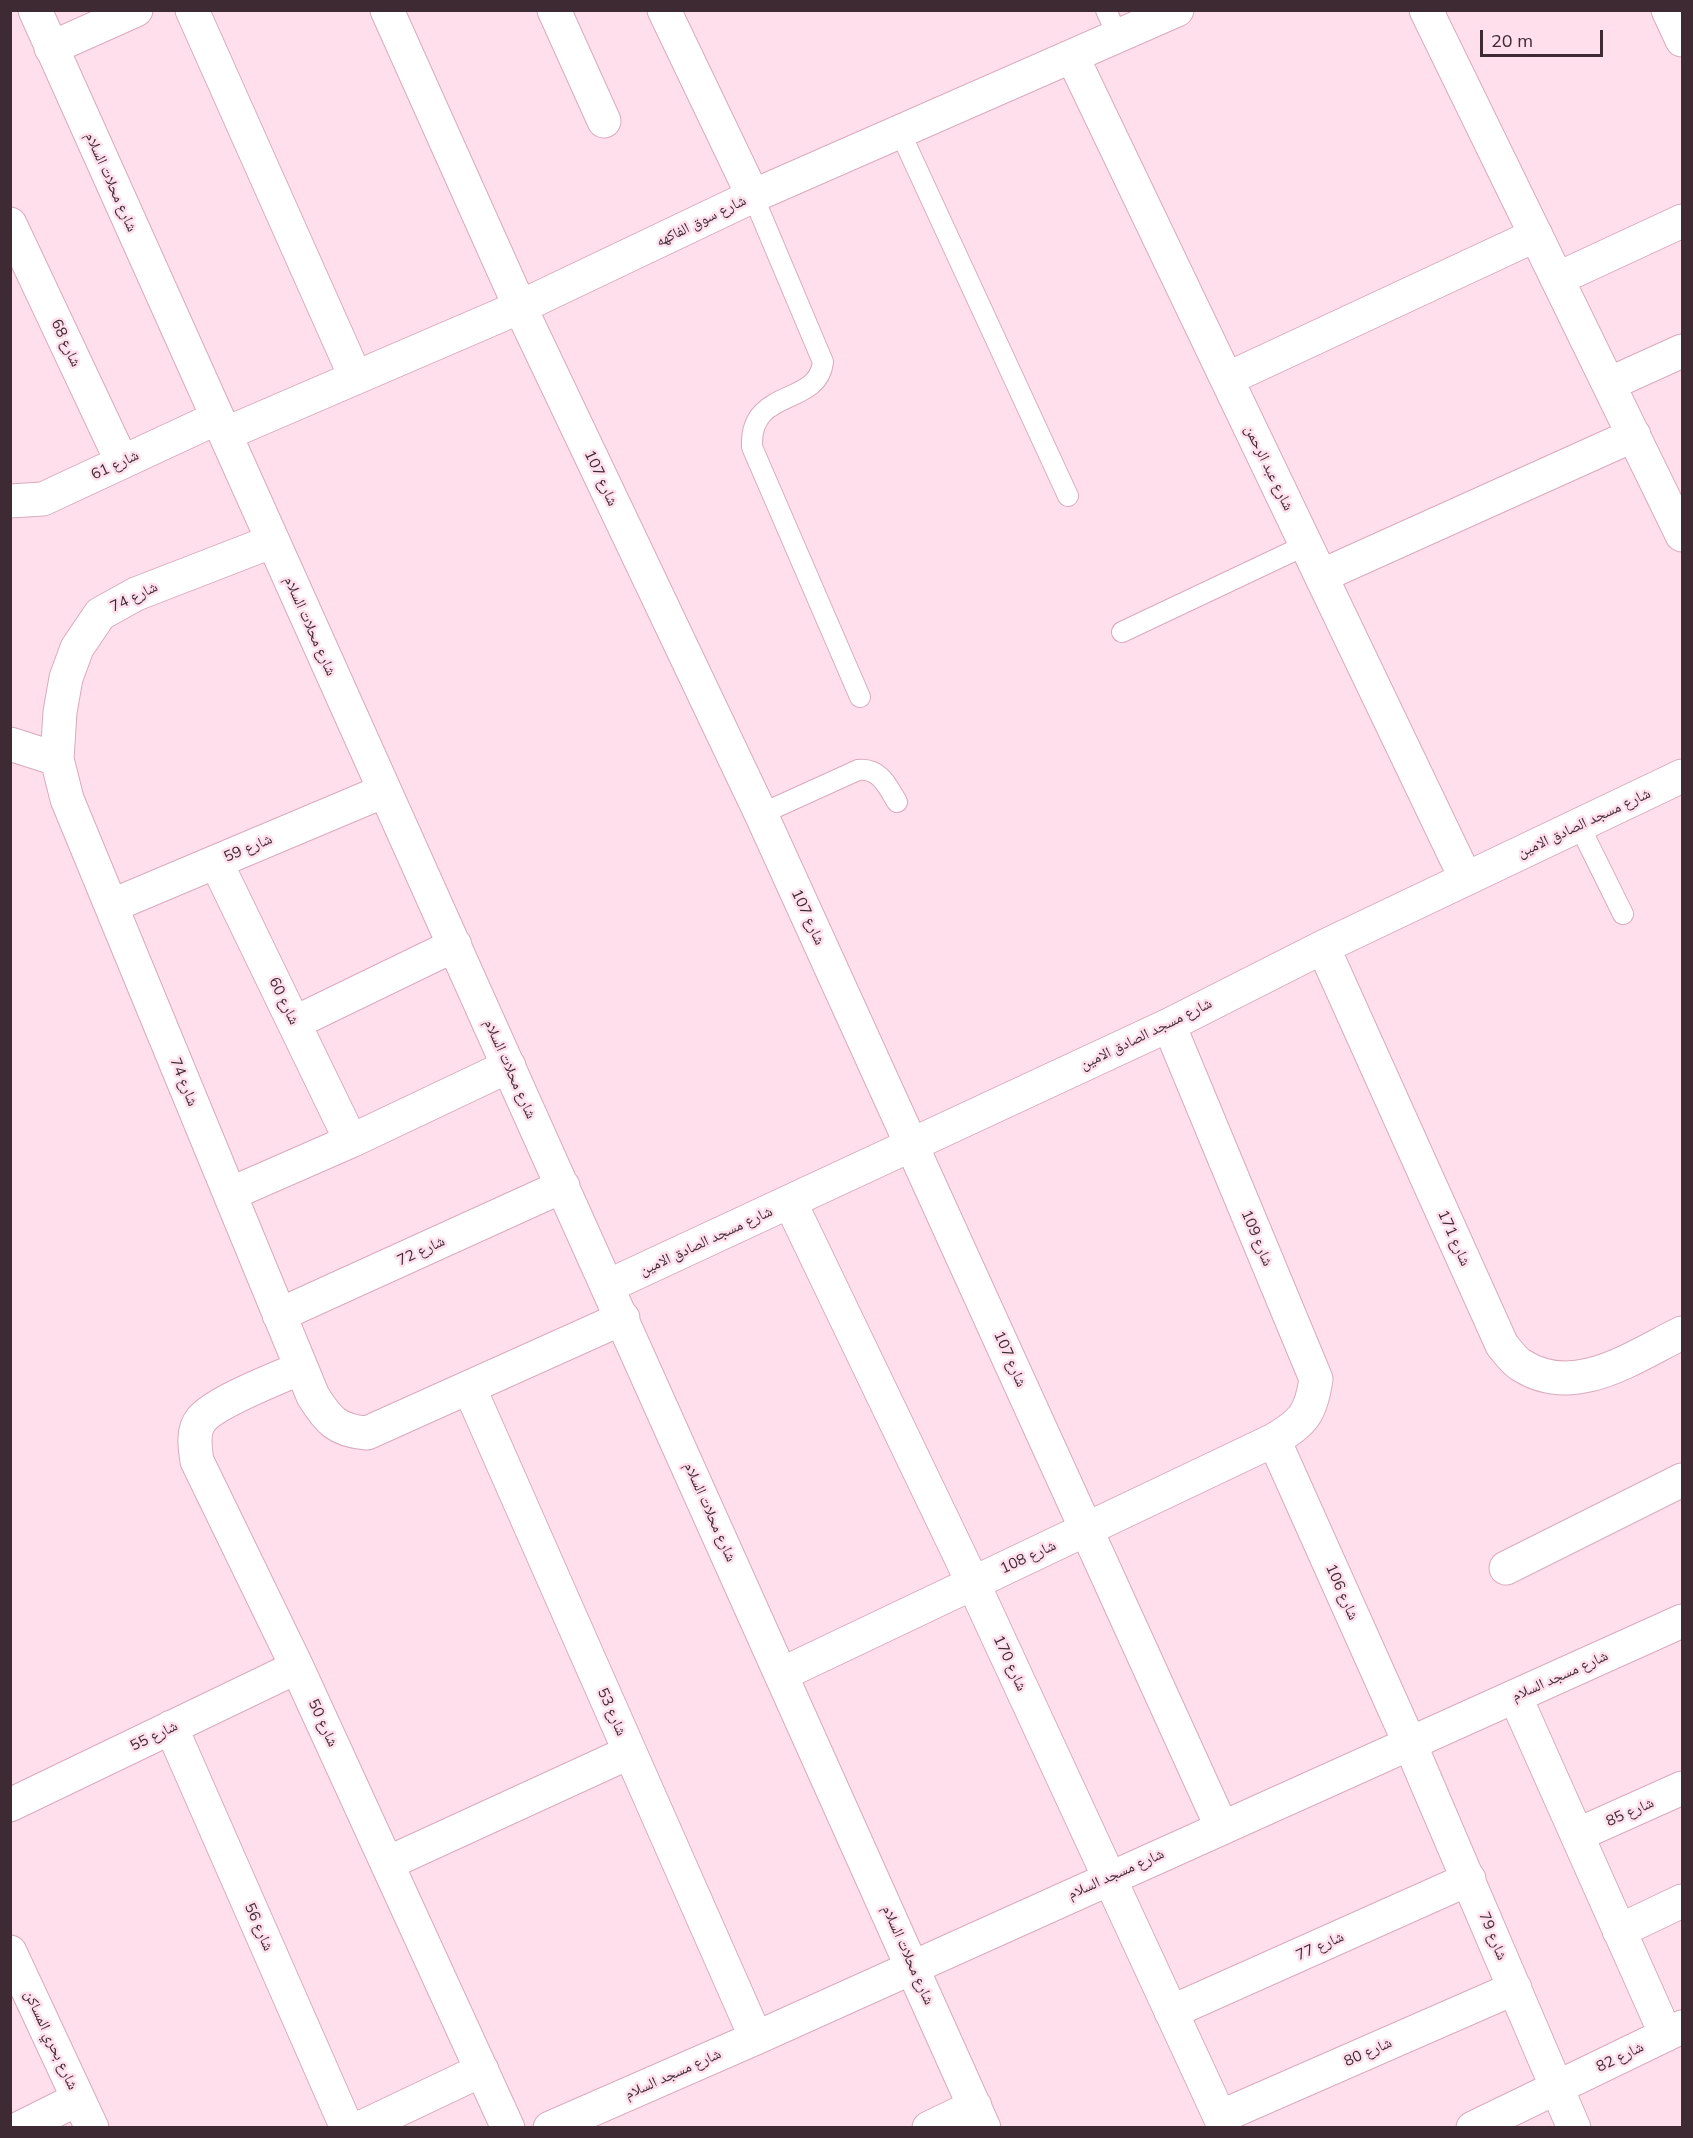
<!DOCTYPE html>
<meta charset="utf-8">
<style>
body{margin:0}
#map{position:relative;width:1693px;height:2138px;overflow:hidden;background:#fedfeb;font-family:Mulish,sans-serif}
canvas{display:block}
.frame{position:absolute;inset:0;border:12px solid #3d2a32;pointer-events:none}
.scale{position:absolute;left:1480px;top:30px;width:123px;height:27px;box-sizing:border-box;border:3px solid #3d2a32;border-top:0;padding-left:8px;font-size:18px;line-height:21px;white-space:nowrap;color:#3d2a32;-webkit-text-stroke:4px #fedfeb;paint-order:stroke}
</style>
<div id="map">
<canvas width="1693" height="2138"></canvas>
<div class="frame"></div>
<div class="scale">20 m</div>
</div>
<script>
const context = document.querySelector('canvas').getContext('2d');
context.lineJoin = 'round';
function trace(path, color, width, dash) { context.strokeStyle = color; context.lineWidth = width; context.lineCap = dash ? 'butt' : 'round'; context.setLineDash(dash || []); context.stroke(path); }
function drawText(font, color, halo, rows, align = 'center') {
  context.font = font + ' Mulish,"Noto Naskh Arabic",sans-serif'; context.lineWidth = 5; context.setLineDash([]); context.textBaseline = 'middle'; context.strokeStyle = halo; context.fillStyle = color; for (const [text, x, y, turn = 0] of rows) {
    context.save(); context.translate(x, y); context.rotate((+turn || 0) * Math.PI / 180); context.textAlign = isNaN(turn) ? turn : align; if (halo) context.strokeText(text, 0, 0); context.fillText(text, 0, 0); context.restore();
  }
}
const lane = new Path2D(`
 M1106 10 1118 37
 M900 132 1068 496
 M753 196 823 362C818 407 749 387 752 447L860 697
 M1122 632 1306 545
 M761 814 858 770C880 768 887 785 897 802
 M1579 825 1623 914`);
const street = new Path2D(`
 M35 10 984 2128
 M192 10 355 376
 M387 10 520 307 761 814 1222 1828
 M554 10 604 121
 M664 10 753 196
 M1426 10 1682 535
 M1668 10 1682 40
 M51 48 136 10
 M1073 58 1466 879
 M10 224 122 462
 M1557 279 1682 221
 M1227 379 1536 235
 M1609 384 1682 351
 M225 434 520 307 753 196 1177 10
 M10 501 43 499 217 418
 M273 541 136 594 100 614 77 648 66 678 60 712 57 759 67 799 313 1396C328 1420 337 1431 367 1433L623 1318
 M1321 576 1634 435
 M10 744 57 759
 M216 862 351 1141
 M111 906 384 791
 M1323 947 1502 1345C1508 1352 1514 1361 1521 1365 1575 1400 1634 1356 1682 1333
 M294 1023 455 945
 M230 1194 351 1141 509 1066
 M790 1202 973 1583 1225 2128
 M608 1286 1169 1025 1323 947 1682 776
 M279 1315 563 1186
 M301 1368C278 1378 215 1402 201 1420 192 1431 195 1448 197 1461L297 1667 508 2128
 M469 1387 756 2038
 M1274 1440 1410 1744 1574 2128
 M1506 1568 1682 1480
 M782 1674 1274 1440C1304 1422 1311 1413 1316 1379L1169 1025
 M1515 1696 1666 2035
 M171 1727 347 2128
 M10 1805 297 1667
 M1577 1835 1682 1788
 M388 1863 630 1752
 M1619 1931 1682 1901
 M10 1952 92 2128
 M1171 2012 1469 1879
 M1220 2117 1515 1988
 M20 2128 78 2099
 M360 2128 482 2070
 M550 2128 756 2038 1682 1621
 M929 2128 975 2106
 M1473 2128 1682 2027`);
const streetNames = [
 ["شارع محلات السلام",111,182,66],
 ["شارع سوق الفاكهه",701,221,-26],
 ["شارع 68",66,343,65],
 ["شارع 61",115,465,-25],
 ["شارع عبد الرحمن",1269,468,64],
 ["شارع 107",601,478,65],
 ["شارع 74",134,597,-26],
 ["شارع محلات السلام",310,626,66],
 ["شارع مسجد الصادق الامين",1584,823,-25],
 ["شارع 59",248,848,-23],
 ["شارع 107",808,917,65],
 ["شارع 60",284,1001,64],
 ["شارع مسجد الصادق الامين",1146,1034,-26],
 ["شارع محلات السلام",510,1069,66],
 ["شارع 74",184,1082,68],
 ["شارع 109",1257,1238,67],
 ["شارع 171",1454,1238,66],
 ["شارع مسجد الصادق الامين",706,1241,-25],
 ["شارع 72",421,1251,-25],
 ["شارع 107",1010,1359,66],
 ["شارع محلات السلام",710,1512,66],
 ["شارع 108",1028,1557,-25],
 ["شارع 106",1342,1592,66],
 ["شارع 170",1010,1663,65],
 ["شارع مسجد السلام",1560,1676,-24],
 ["شارع 53",612,1712,66],
 ["شارع 50",323,1723,65],
 ["شارع 55",154,1736,-26],
 ["شارع 85",1630,1812,-24],
 ["شارع مسجد السلام",1116,1874,-24],
 ["شارع 56",259,1927,66],
 ["شارع 79",1493,1936,67],
 ["شارع 77",1320,1946,-24],
 ["شارع محلات السلام",908,1955,66],
 ["شارع بحري المساكن",51,2040,65],
 ["شارع 80",1368,2052,-24],
 ["شارع 82",1620,2057,-26],
 ["شارع مسجد السلام",673,2074,-24]
];
trace(lane, '#daaabd', 22);
trace(street, '#daaabd', 35);
trace(lane, '#fff', 20);
trace(street, '#fff', 33);
drawText('15px', '#3d2a32', '#fedfeb', streetNames);
</script>
